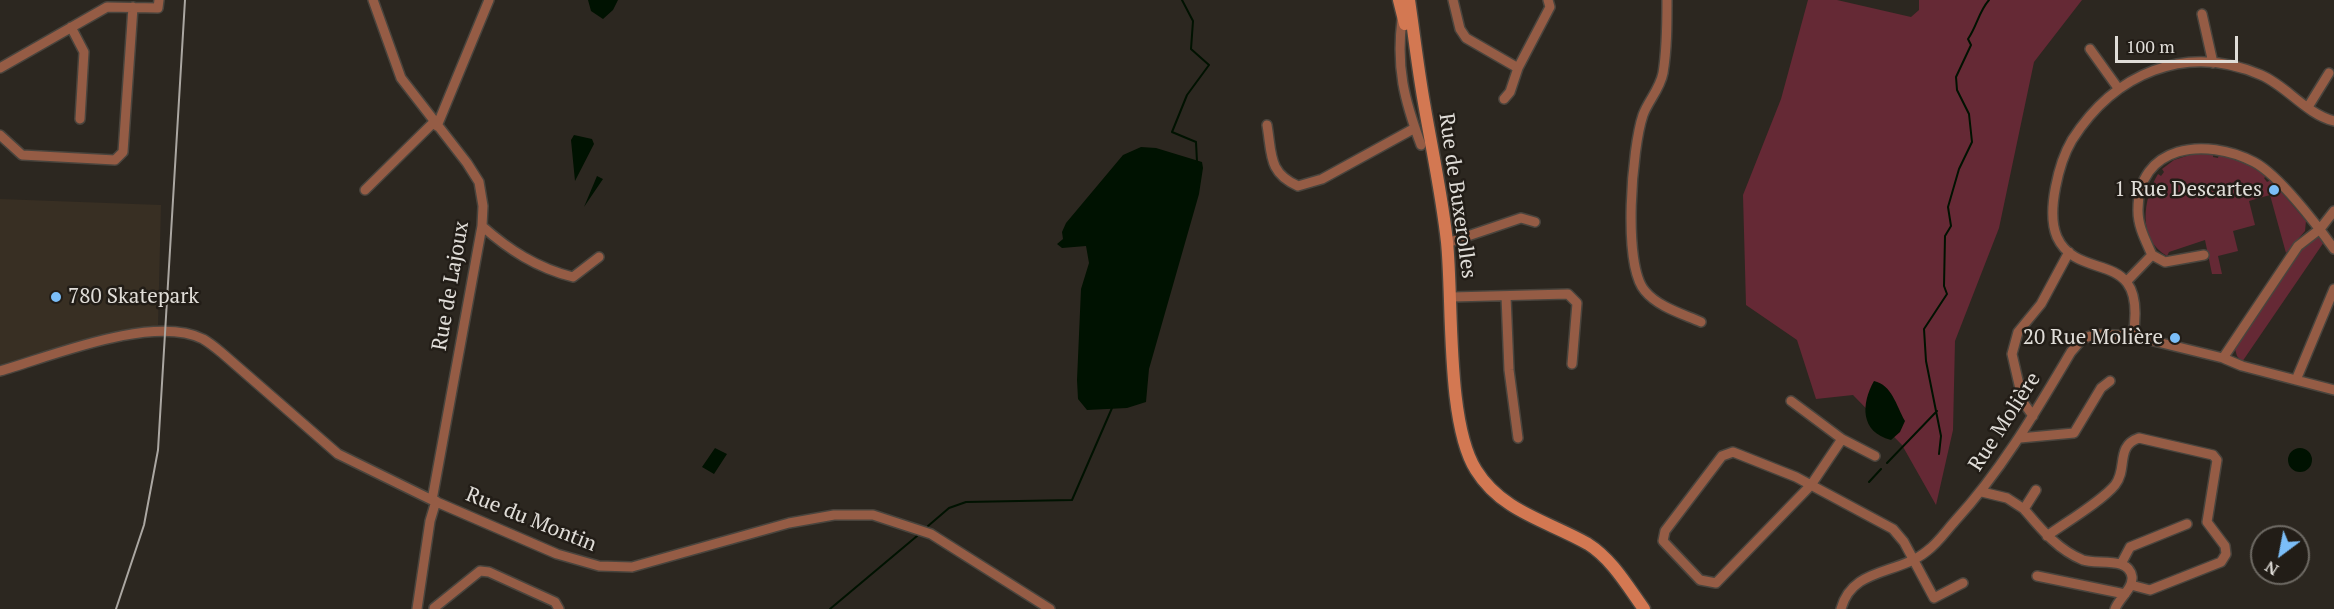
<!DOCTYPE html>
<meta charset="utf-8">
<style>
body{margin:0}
#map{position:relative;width:2334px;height:609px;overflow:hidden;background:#2c2720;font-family:"PT Serif",serif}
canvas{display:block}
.north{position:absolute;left:2250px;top:525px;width:60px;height:60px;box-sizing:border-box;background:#221d17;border:2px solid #6e6a64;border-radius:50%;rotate:212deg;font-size:16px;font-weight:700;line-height:24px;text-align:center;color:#e0ddd8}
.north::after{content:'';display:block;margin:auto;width:21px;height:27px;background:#7bbef8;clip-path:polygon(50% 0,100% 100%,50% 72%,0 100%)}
.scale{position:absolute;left:2115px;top:36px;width:123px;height:27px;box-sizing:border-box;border:3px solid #e0ddd8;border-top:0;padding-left:8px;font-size:18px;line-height:21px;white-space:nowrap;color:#e0ddd8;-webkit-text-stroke:4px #221d17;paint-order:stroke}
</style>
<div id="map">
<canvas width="2334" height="609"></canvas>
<div class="north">N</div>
<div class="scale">100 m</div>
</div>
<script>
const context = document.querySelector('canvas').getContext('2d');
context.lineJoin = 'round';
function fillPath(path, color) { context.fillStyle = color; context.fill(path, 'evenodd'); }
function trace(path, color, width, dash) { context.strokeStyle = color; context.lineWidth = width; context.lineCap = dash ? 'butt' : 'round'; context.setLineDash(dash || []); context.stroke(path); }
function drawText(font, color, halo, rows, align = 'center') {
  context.font = font + ' "PT Serif",serif'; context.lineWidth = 5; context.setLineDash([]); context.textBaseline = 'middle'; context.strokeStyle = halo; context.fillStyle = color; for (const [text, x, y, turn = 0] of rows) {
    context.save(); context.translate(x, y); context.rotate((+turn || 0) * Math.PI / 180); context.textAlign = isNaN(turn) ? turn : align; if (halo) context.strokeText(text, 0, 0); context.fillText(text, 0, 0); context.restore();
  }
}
const built = new Path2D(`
 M0 199 161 205 158 325 0 366Z`);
const green = new Path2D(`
 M1808 0H1837L1911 17 1919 10V0H2082L2034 62 1999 228 1955 341 1953 430 1936 505 1902 445 1853 395 1816 399 1797 340 1746 305 1743 195 1781 99Z
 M2196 153H2213V157L2218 158 2219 154 2251 166 2267 176 2264 178 2267 182 2271 180 2306 221 2305 231 2286 253 2270 195 2249 201 2255 225 2233 231 2238 251 2218 256 2222 274H2212L2205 240 2169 252 2167 256C2137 239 2143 199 2158 174L2161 176 2164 172 2162 169 2174 160Z
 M2317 236 2324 242 2242 362 2237 356 2235 349 2300 250Z`);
const water = new Path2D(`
 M588 0H618L613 10 603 19 591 11Z
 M574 135 592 139 594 144 575 181 571 140Z
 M1141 147 1156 148 1202 162 1203 168 1199 194 1149 369 1146 402 1127 408 1087 410 1078 399 1077 380 1081 289 1089 263 1086 246 1062 248 1057 244 1063 239 1062 232 1066 223 1123 155Z
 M597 176 603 179 584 207Z
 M1874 381C1892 385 1896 405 1905 421L1900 432 1891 440C1860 432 1861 404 1874 381Z
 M715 448 727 454 714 474 702 467Z
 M2288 460a12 12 0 1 1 24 0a12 12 0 1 1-24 0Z`);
const stream = new Path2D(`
 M1182 0 1193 21 1191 49 1209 65 1187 95 1172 132 1196 142 1197 162
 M1939 454 1941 436 1926 361 1924 329 1947 294 1944 286 1945 236 1951 226 1948 207 1959 169 1972 142 1969 114 1957 90 1956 77 1971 45 1968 39C1977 26 1979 11 1989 0
 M1887 463 1937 411
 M1869 482 1881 469
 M928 526 949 508 966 502 1072 500 1112 408
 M830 609 917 536`);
const street = new Path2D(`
 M373 0 401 78 467 163 479 182 483 206 482 226 432 500
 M1453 0 1460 29 1466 38 1518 68 1550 7 1548 0
 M1667 0C1667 25 1667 49 1663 73 1660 89 1648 101 1643 115 1632 147 1622 265 1645 291 1658 307 1683 314 1701 322
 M2202 14 2213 63
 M1402 19C1396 68 1404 99 1421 145
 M71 27 84 52 80 119
 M2090 49 2118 88
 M0 68 107 7 158 8 159 0
 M1504 99 1510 92 1518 68
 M2308 107 2329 73
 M1267 125C1272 154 1268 173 1298 186L1322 179 1415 128
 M437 126 489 0
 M0 135 22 155 115 160 123 152 133 7
 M365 190 434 122
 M482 226C509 250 537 268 573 277L599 257
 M1447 243 1521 218 1535 222
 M2152 255 2165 262 2204 255
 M2127 281 2152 255C2146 241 2138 227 2138 211 2137 144 2206 137 2254 162 2279 175 2317 225 2334 249
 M1506 296 1509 370 1518 438
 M1452 297 1568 294 1577 303 1572 364
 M2133 336C2148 244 2079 285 2057 237 2046 212 2059 162 2072 140 2114 74 2185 42 2261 75 2287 86 2306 114 2334 121
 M2223 358 2298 246 2320 229 2334 211
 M0 371C52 356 153 314 203 339 210 343 216 348 222 353L338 454 432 500 557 554 599 566 632 567 789 523 834 515H873L931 534 1050 609
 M2296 380 2334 289
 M1791 401 1842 439 1875 456
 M2033 416 2023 402 2012 354 2018 332 2041 304 2069 252
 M2020 438 2074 433 2101 388 2110 381
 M1842 439 1811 485 1716 583 1700 580 1663 541 1665 531 1722 456 1733 452 1796 477 1893 529 1904 542 1934 598 1963 583
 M1982 492 2007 498 2024 509 2036 490
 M2024 509C2041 529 2058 550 2083 560 2097 565 2129 556 2132 577 2133 589 2119 598 2115 609
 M2047 536C2065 523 2102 501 2115 485 2128 469 2115 446 2139 438L2213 455 2217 460 2207 522 2225 546 2226 554 2221 562 2150 590 2131 585
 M2121 564 2130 547 2187 524
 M2037 576 2125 594
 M434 608 480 571 489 572 555 602 559 609
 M417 609 430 521 436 501
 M1841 609C1852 567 1898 575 1927 551 1938 543 1946 531 1955 521 2002 470 2036 411 2071 352L2082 339 2096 334 2133 336 2223 358 2242 366 2334 390`);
const secondary = new Path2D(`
 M1399 0 1405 24
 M1409 0C1414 34 1418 69 1424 103 1432 150 1442 196 1447 242 1453 301 1446 423 1476 470 1502 512 1548 521 1588 544 1612 559 1628 587 1644 609`);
const rail = new Path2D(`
 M116 609 144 525 158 450 185 0`);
const markers = [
 [2274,190,6,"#7bbef8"],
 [56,297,6,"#7bbef8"],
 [2175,338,6,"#7bbef8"]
];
const poiNames = [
 ["1 Rue Descartes",2262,190],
 ["780 Skatepark",68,297,"left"],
 ["20 Rue Molière",2163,338]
];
const streetNames = [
 ["Rue de Buxerolles",1457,196,82],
 ["Rue de Lajoux",451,286,-80],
 ["Rue Molière",2005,422,-57],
 ["Rue du Montin",531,520,22]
];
fillPath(built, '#382f23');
fillPath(green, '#652935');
fillPath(water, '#001201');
trace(stream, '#001201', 2);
trace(street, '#49443d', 12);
trace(secondary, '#49443d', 15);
trace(street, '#955c45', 9);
trace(secondary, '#d37852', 12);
trace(rail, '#aba7a2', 2);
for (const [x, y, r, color] of markers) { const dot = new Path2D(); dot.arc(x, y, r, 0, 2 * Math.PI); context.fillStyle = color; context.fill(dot); trace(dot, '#221d17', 2); }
drawText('21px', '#e0ddd8', '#221d17', poiNames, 'right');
drawText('21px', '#e0ddd8', '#221d17', streetNames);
</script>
